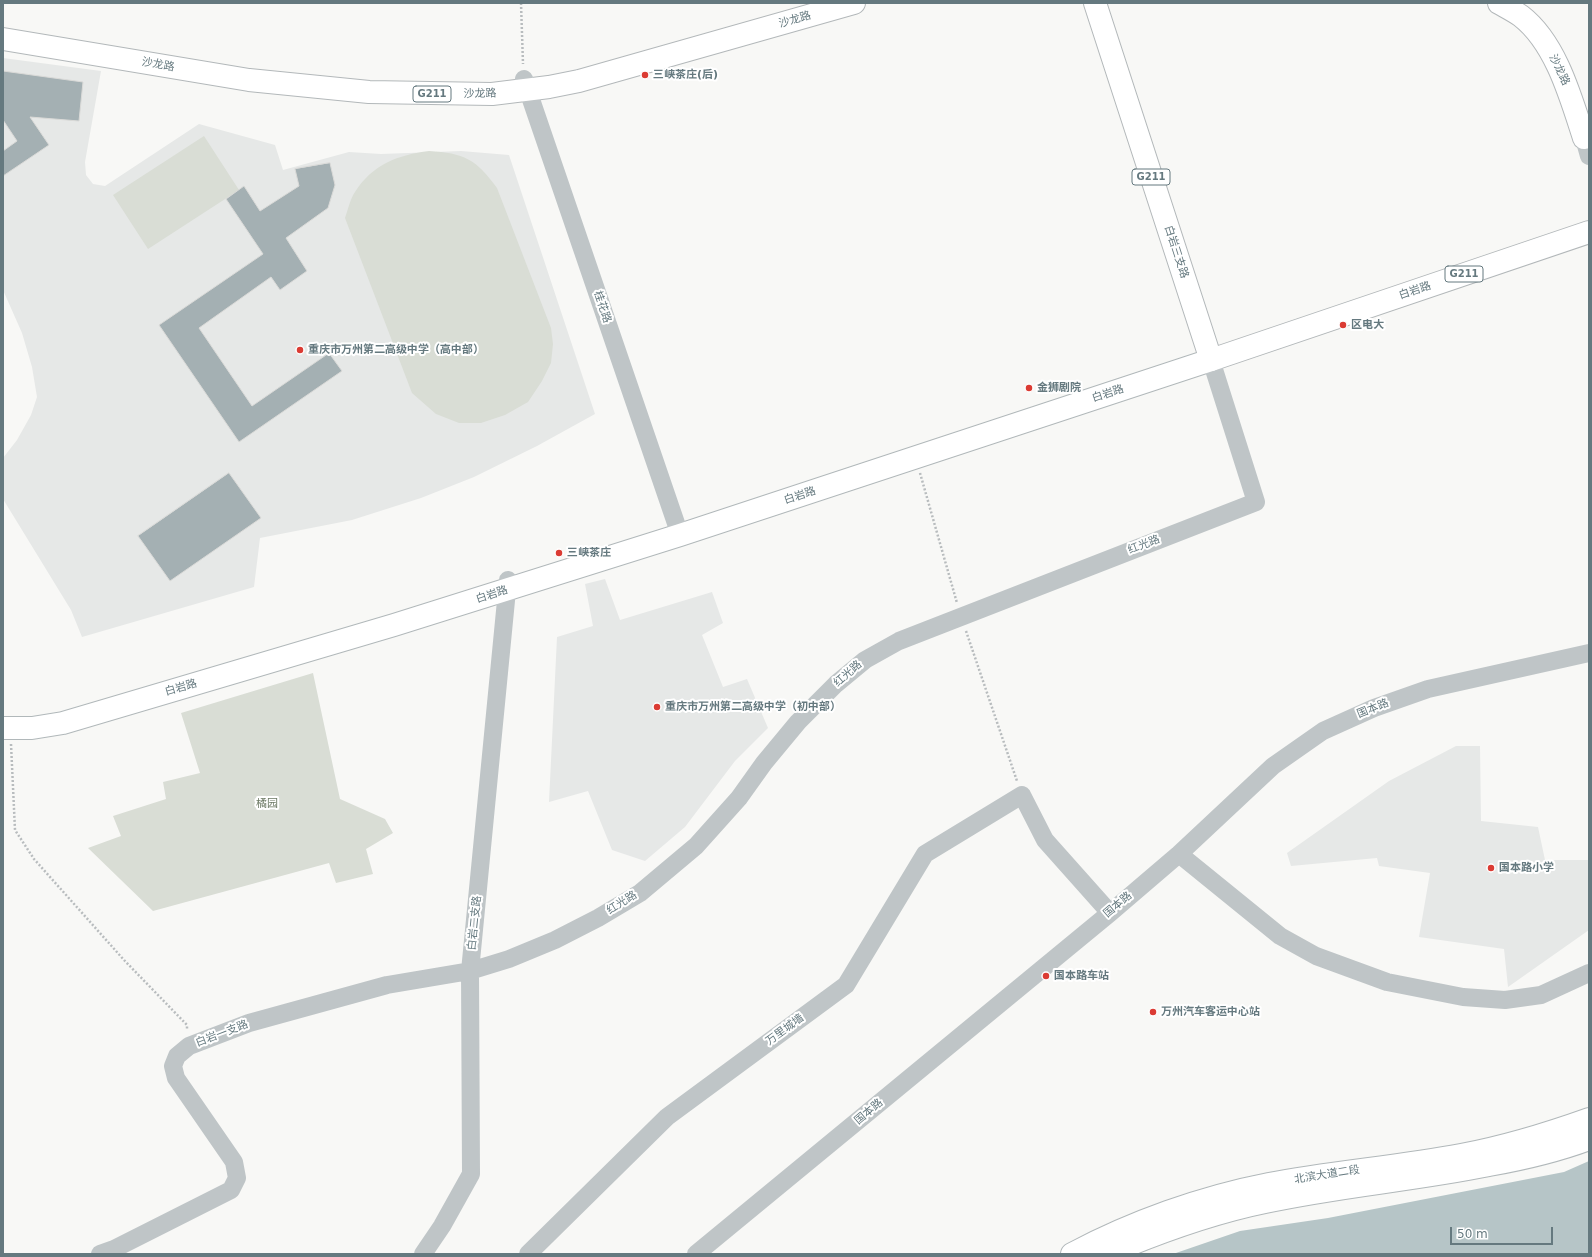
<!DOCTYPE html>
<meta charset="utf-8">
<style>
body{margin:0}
#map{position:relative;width:1592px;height:1257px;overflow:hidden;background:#f8f8f6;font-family:"DejaVu Sans",sans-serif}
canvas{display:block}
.frame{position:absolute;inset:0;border:4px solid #65797f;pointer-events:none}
.scale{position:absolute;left:1450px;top:1227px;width:103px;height:18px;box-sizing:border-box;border:2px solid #65797f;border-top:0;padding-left:5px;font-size:12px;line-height:14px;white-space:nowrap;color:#65797f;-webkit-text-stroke:3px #fff;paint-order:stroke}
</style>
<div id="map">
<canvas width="1592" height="1257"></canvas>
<div class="frame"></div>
<div class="scale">50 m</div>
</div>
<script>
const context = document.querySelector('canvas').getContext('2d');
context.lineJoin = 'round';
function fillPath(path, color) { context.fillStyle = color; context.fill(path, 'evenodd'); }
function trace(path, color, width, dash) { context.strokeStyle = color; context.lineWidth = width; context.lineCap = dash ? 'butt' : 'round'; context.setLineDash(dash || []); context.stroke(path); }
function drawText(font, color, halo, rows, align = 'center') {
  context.font = font + ' "DejaVu Sans","Noto Sans SC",sans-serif'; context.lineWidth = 4; context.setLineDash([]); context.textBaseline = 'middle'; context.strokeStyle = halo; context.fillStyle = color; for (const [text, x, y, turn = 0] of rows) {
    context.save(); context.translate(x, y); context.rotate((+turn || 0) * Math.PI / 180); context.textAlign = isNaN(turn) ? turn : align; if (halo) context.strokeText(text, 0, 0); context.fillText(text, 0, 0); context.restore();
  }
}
const built = new Path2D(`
 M3 58 101 71 85 162 86 175 93 184 105 186 199 124 275 145 283 170 349 152 381 154 461 151 509 155 595 414 537 446 474 477 421 498 352 520 260 538 254 587 82 637 71 610 3 499V458L17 440 31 415 37 397 32 367 22 333 3 290Z
 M605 579 620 620 712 592 723 623 702 635 723 687 747 679 768 728 735 761 685 827 645 861 612 850 588 791 549 802 557 637 593 626 585 584Z
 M1456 746H1480L1481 821 1538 827 1545 860H1588L1589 863V930L1508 987 1504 949 1419 937 1430 873 1379 866 1377 858 1291 866 1287 853 1389 781Z`);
const green = new Path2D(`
 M204 136 239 190 148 249 113 195Z
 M429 151C464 153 476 159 497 188L551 328 553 344 551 363 542 381 528 402 505 415 481 423H459L436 414 412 393 345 218C348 210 350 199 355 192 373 164 398 155 429 151Z
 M313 673 340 799 385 819 393 833 366 849 373 874 336 883 329 863 153 911 88 848 121 836 113 816 166 799 163 782 200 773 181 713Z`);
const water = new Path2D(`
 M1589 1161V1254H1173L1240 1231 1328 1218 1564 1172Z`);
const building = new Path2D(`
 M3 71 83 82 79 121 30 117 49 145 3 176V151L17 141 3 120Z
 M330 163 335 185 328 208 286 238 307 271 280 290 271 277 199 328 252 406 329 353 342 371 239 442 159 325 263 254 226 199 244 186 260 211 299 186 295 169Z
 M229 473 261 518 170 581 138 536Z`);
const path = new Path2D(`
 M521 3 523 64
 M920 473 957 603
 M966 631 1017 781
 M11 744 15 830 34 859 124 960 187 1025V1030`);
const minor = new Path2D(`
 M524 79 680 535
 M1584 138 1589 156
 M1179 854 1280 936 1316 956 1387 982 1463 997 1505 1000 1541 995 1589 973
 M100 1254 114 1249 231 1190 237 1178 234 1162 176 1078 173 1066 177 1056 189 1046 249 1023 387 985 470 971 509 959 555 940 598 918 640 893 696 846 739 798 764 763 798 722 836 684 865 660 899 641 1256 502 1211 360
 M423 1254 442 1226 471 1174 470 971 508 580
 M528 1254 667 1117 846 985 925 854 1022 795 1045 840 1110 913
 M696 1254 1110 913 1179 854 1273 766 1323 731 1374 708 1428 689 1589 653`);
const major = new Path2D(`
 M3 728H32L63 723 394 625 680 535 1211 360
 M1072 1254C1132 1222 1202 1197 1269 1184 1332 1172 1397 1167 1461 1155 1504 1147 1547 1134 1589 1119
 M1107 1254C1159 1232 1211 1213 1265 1202 1339 1186 1415 1180 1489 1165 1523 1159 1557 1151 1589 1139`);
const highway = new Path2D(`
 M1095 3 1211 360 1589 232
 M1499 3C1506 7 1514 11 1521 16 1556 43 1571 98 1584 138L1589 137
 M3 39 249 80 369 92 492 94 549 87 579 81 854 3`);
const markers = [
 [645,75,4,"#db3b33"],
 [1343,325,4,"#db3b33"],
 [300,350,4,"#db3b33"],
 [1029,388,4,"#db3b33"],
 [559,553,4,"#db3b33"],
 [657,707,4,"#db3b33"],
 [1491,868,4,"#db3b33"],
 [1046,976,4,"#db3b33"],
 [1153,1012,4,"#db3b33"]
];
const shields = [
 [432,94,38],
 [1151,177,38],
 [1464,274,38]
];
const shieldNames = [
 ["G211",432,94],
 ["G211",1151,177],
 ["G211",1464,274]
];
const streetNames = [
 ["沙龙路",795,20,-16],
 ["沙龙路",158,65,10],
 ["沙龙路",1559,70,64],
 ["沙龙路",480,94,-1],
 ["白岩三支路",1176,252,72],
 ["白岩路",1415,291,-19],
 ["桂花路",602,307,71],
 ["白岩路",1108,394,-18],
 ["白岩路",800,496,-18],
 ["红光路",1144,545,-21],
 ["白岩路",492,595,-18],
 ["红光路",848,674,-41],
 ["白岩路",181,688,-16],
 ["国本路",1373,709,-22],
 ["红光路",622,903,-32],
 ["国本路",1118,905,-40],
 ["白岩二支路",475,923,-84],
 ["万里城墙",785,1030,-36],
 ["白岩一支路",222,1034,-21],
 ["国本路",869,1112,-40],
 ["北滨大道二段",1327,1175,-9]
];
const poiNames = [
 ["三峡茶庄(后)",653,75],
 ["区电大",1351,325],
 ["重庆市万州第二高级中学（高中部）",308,350],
 ["金狮剧院",1037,388],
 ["三峡茶庄",567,553],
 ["重庆市万州第二高级中学（初中部）",665,707],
 ["国本路小学",1499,868],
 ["国本路车站",1054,976],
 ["万州汽车客运中心站",1161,1012]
];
const parkNames = [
 ["橘园",267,804]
];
fillPath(built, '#e6e8e7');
fillPath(green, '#d9ddd5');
fillPath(water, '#b6c5c7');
fillPath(building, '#a4b0b3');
trace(building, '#dadad8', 1);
trace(major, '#b1b8ba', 24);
trace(highway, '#b3b8ba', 24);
trace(path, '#b8bcbe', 2.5, [2, 2]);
trace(minor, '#bfc5c7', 18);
trace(major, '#fff', 22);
trace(highway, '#fff', 22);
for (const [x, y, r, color] of markers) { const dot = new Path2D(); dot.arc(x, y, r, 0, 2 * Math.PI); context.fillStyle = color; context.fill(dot); trace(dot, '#fff', 1.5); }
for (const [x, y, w] of shields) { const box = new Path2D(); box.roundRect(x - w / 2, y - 8, w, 16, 3); context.fillStyle = '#fff'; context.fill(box); trace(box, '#65797f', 1); }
drawText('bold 10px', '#65797f', null, shieldNames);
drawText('11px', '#65797f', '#fff', streetNames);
drawText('bold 11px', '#65797f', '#fff', poiNames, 'left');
drawText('11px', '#6b7863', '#fff', parkNames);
</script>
